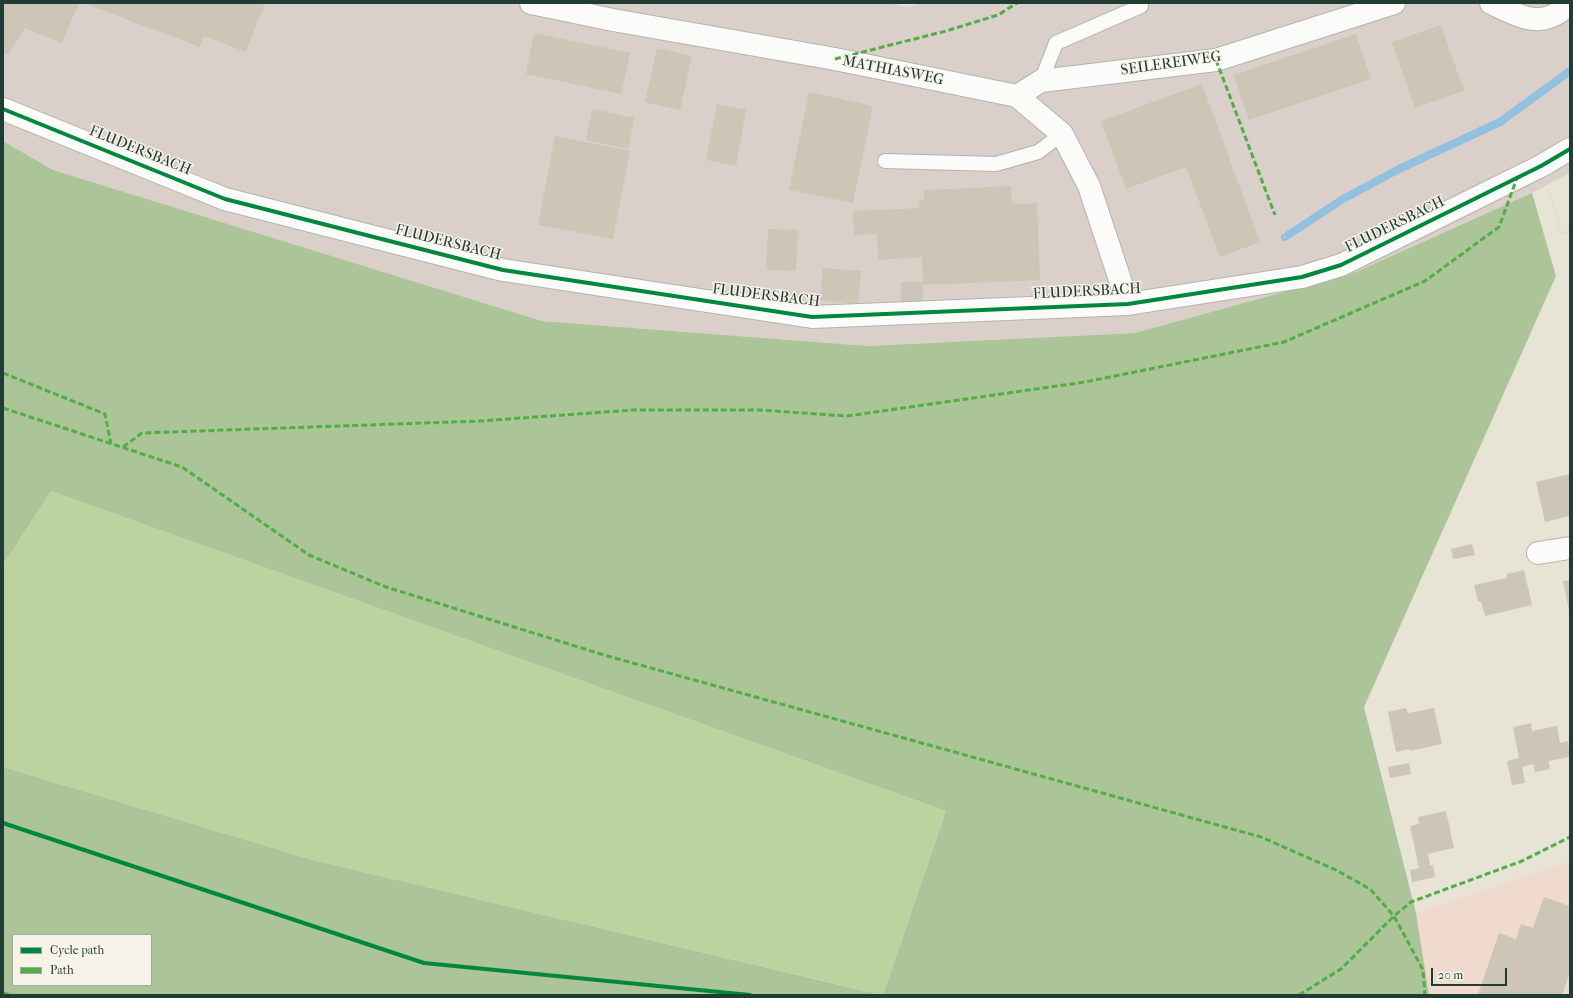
<!DOCTYPE html>
<style>
body{margin:0}
#map{position:relative;width:1573px;height:998px;overflow:hidden;background:#e7e4d6;font-family:"IM FELL French Canon",serif}
canvas{display:block}
.frame{position:absolute;inset:0;border:4px solid #1f3d34;pointer-events:none}
.legend{position:absolute;left:12px;top:934px;width:140px;height:52px;box-sizing:border-box;background:#f7f3e8;border:1px solid #a1aaa0;margin:0;padding:5px 7px;list-style:none;font-size:12px;color:#1f3d34}
.legend li{display:flex;align-items:center;gap:8px;height:20px}
.legend b{width:20px;border:1px solid #a1aaa0}
.scale{position:absolute;left:1431px;top:968px;width:76px;height:18px;box-sizing:border-box;border:2px solid #1f3d34;border-top:0;padding-left:5px;font-size:12px;line-height:14px;white-space:nowrap;color:#1f3d34;-webkit-text-stroke:3px #f7f3e8;paint-order:stroke}
</style>
<div id="map">
<canvas width="1573" height="998"></canvas>
<div class="frame"></div>
<ul class="legend">
<li><b style="height:5px;background:#00873e"></b>Cycle path</li>
<li><b style="height:5px;background:#52ad45"></b>Path</li>
</ul>
<div class="scale">20 m</div>
</div>
<script>
const context = document.querySelector('canvas').getContext('2d');
context.lineJoin = 'round';
function fillPath(path, color) { context.fillStyle = color; context.fill(path, 'evenodd'); }
function trace(path, color, width, dash) { context.strokeStyle = color; context.lineWidth = width; context.lineCap = dash ? 'butt' : 'round'; context.setLineDash(dash || []); context.stroke(path); }
function drawText(font, color, halo, rows, align = 'center') {
  context.font = font + ' "IM FELL French Canon",serif'; context.lineWidth = 3; context.setLineDash([]); context.textBaseline = 'middle'; context.strokeStyle = halo; context.fillStyle = color; for (const [text, x, y, turn = 0] of rows) {
    context.save(); context.translate(x, y); context.rotate((+turn || 0) * Math.PI / 180); context.textAlign = isNaN(turn) ? turn : align; if (halo) context.strokeText(text, 0, 0); context.fillText(text, 0, 0); context.restore();
  }
}
const built = new Path2D(`
 M1570 861V995H1429L1416 913Z`);
const industrial = new Path2D(`
 M3 3H888L909 7 918 3H1570V173L1532 193 1356 272 1135 333 868 346 542 321 53 170 3 141Z`);
const green = new Path2D(`
 M51 491 946 811 883 995 313 860 3 767V565Z`);
const forest = new Path2D(`
 M3 141 53 170 542 321 868 346 1135 333 1356 272 1532 193 1556 276 1364 707 1416 913 1429 995H883L946 811 51 491 3 565Z
 M3 767 313 860 882 995H3ZM13 935H151V985H13Z`);
const stream = new Path2D(`
 M1285 237 1343 199 1399 169 1500 122 1570 71`);
const building = new Path2D(`
 M3 3H79L62 43 25 28 8 55 3 52Z
 M83 3H265L246 52 204 36 200 47Z
 M1441 25 1464 91 1415 108 1392 42Z
 M534 33 630 53 621 94 526 74Z
 M1356 34 1371 79 1249 120 1234 75Z
 M657 48 692 56 680 110 645 102Z
 M1202 84 1260 242 1220 257 1186 167 1126 189 1101 121Z
 M809 92 873 106 853 203 789 190Z
 M717 104 746 110 736 166 706 160Z
 M592 109 634 118 628 149 586 140Z
 M555 136 630 151 613 239 538 225Z
 M1011 186 1012 204 1037 203 1040 280 923 285V304L901 305V282H923L922 257 878 260 877 234 854 235 853 211 920 208 919 200H924V190Z
 M768 229 798 230 796 271 766 270Z
 M823 268 861 271 858 304 820 300Z
 M1570 474V516L1545 522 1536 482Z
 M1472 544 1475 555 1453 559 1451 549Z
 M1524 570 1532 605 1485 616 1481 601 1478 602 1474 585 1507 578V574Z
 M1570 580V610H1569L1563 581Z
 M1406 708 1408 713 1434 708 1442 744 1410 751V749L1396 752 1388 712Z
 M1531 723 1532 731 1557 726 1560 743 1568 741 1570 757 1549 761 1550 769 1535 772 1533 764 1522 767 1525 783 1512 785 1507 761 1519 758 1513 727Z
 M1409 763 1411 774 1390 778 1388 767Z
 M1446 811 1454 848 1428 854 1430 865H1433L1435 877 1412 882 1410 870 1419 868 1410 826 1419 824 1418 817Z
 M1544 897 1570 906V973L1562 995H1478L1499 933 1516 939 1521 924 1533 928Z`);
const path = new Path2D(`
 M1548 190 1562 233 1570 231
 M1275 215 1292 255`);
const lane = new Path2D(`
 M1041 81 1056 43 1141 6
 M885 161 996 164 1038 152 1062 134`);
const street = new Path2D(`
 M531 3 613 20 835 59 1017 96 1062 134 1089 186 1128 304
 M1491 3C1521 17 1543 31 1570 3
 M1017 96 1041 81 1216 60 1394 3
 M3 109 225 199 503 270 812 317 1128 304 1302 277 1341 265 1541 166 1570 149
 M1538 553 1570 548`);
const quiet = new Path2D(`
 M835 59 946 31 998 15 1017 3
 M1216 60 1275 215
 M3 373 105 414 111 444
 M3 408 182 467 309 555 386 587 604 655 1261 837 1336 870 1370 889 1394 916 1423 970 1425 995
 M123 447 142 433 480 421 633 410H759L847 416 1085 382 1284 342 1425 281 1499 227 1517 178
 M3 993 11 995
 M1299 995 1341 969 1394 916 1411 902 1522 861 1570 837`);
const cycleway = new Path2D(`
 M3 109 225 199 503 270 812 317 1128 304 1302 277 1341 265 1541 166 1570 149
 M3 823 424 963 750 995`);
const streetNames = [
 ["SEILEREIWEG",1171,64,-8],
 ["MATHIASWEG",893,71,11],
 ["FLUDERSBACH",140,151,22],
 ["FLUDERSBACH",1395,225,-26],
 ["FLUDERSBACH",448,243,14],
 ["FLUDERSBACH",1087,292,-3],
 ["FLUDERSBACH",766,296,7]
];
fillPath(built, '#efdacd');
fillPath(industrial, '#dbd0c9');
fillPath(green, '#bcd3a0');
fillPath(forest, '#abc498');
trace(stream, '#92c0df', 8);
fillPath(building, '#cdc5b6');
trace(lane, '#b3b4ab', 16);
trace(street, '#b3b4ab', 24);
trace(path, '#d3d4d0', 2.5, [1, 3]);
trace(lane, '#fbfbf9', 14);
trace(street, '#fbfbf9', 22);
trace(quiet, '#52ad45', 3, [6, 3]);
trace(cycleway, '#00873e', 4);
drawText('15px', '#1f3d34', '#f7f3e8', streetNames);
</script>
